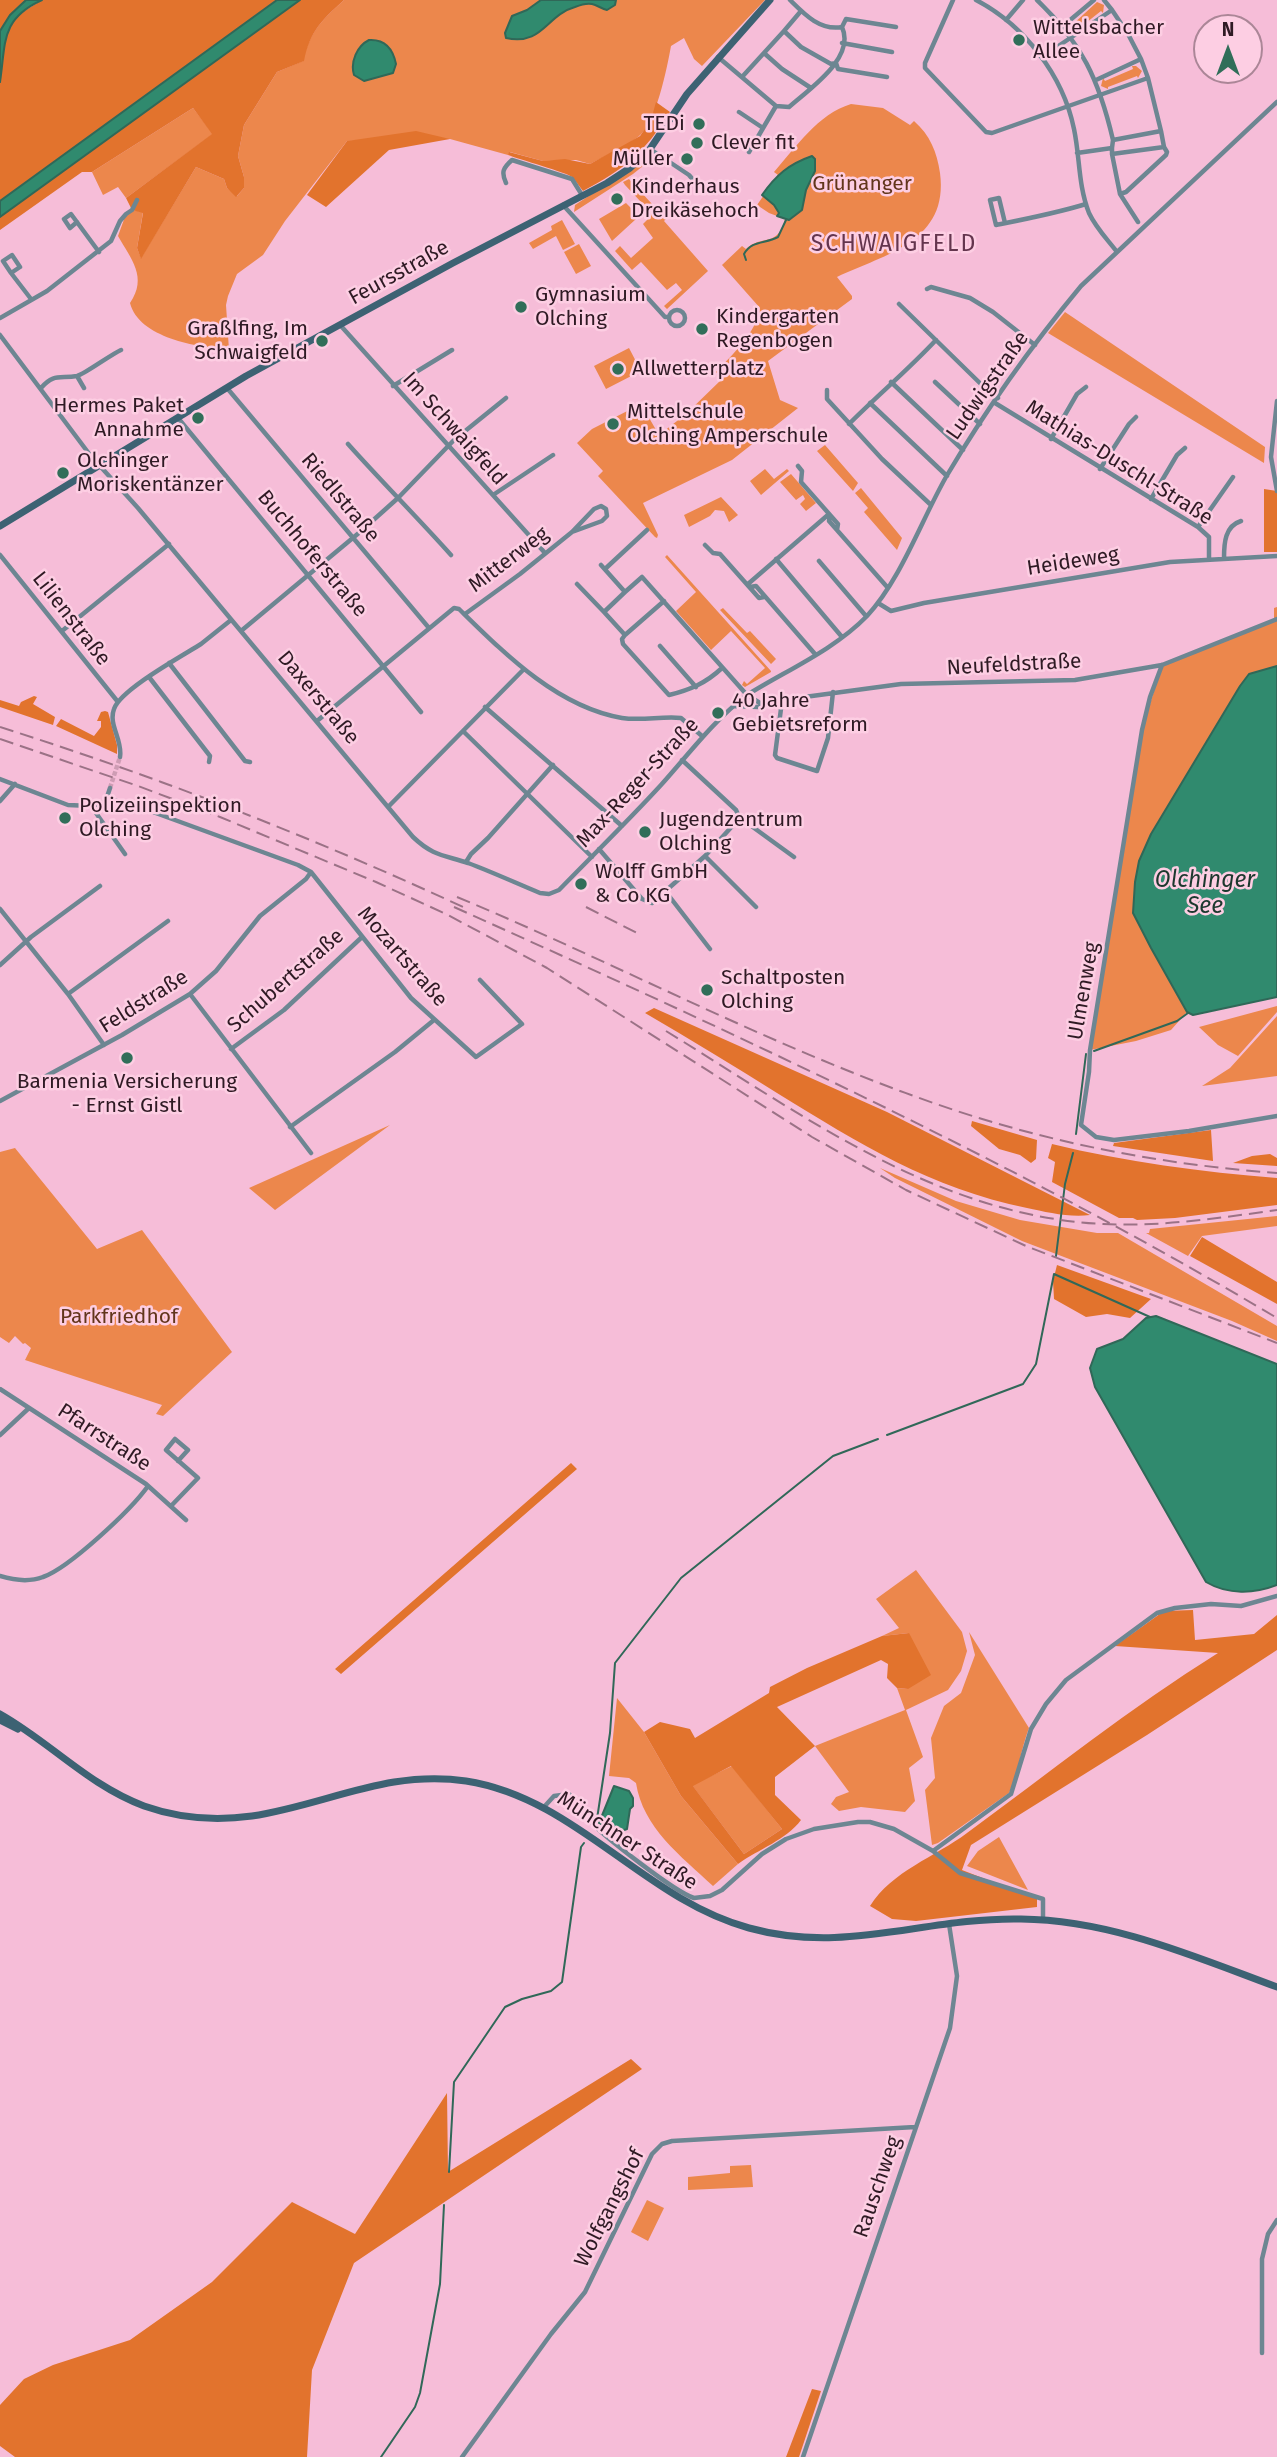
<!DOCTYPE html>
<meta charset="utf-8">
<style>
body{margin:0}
#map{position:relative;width:1277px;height:2457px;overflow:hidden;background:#f6bdd8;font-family:"Fira Sans",sans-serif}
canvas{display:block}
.north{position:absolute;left:1193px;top:14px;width:70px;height:70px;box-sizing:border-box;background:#fdcee3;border:2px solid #ab8697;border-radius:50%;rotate:0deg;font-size:19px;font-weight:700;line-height:28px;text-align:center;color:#2f1a24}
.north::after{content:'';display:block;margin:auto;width:24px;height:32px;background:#316e59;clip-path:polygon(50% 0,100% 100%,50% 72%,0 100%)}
</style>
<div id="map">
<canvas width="1277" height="2457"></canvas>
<div class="north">N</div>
</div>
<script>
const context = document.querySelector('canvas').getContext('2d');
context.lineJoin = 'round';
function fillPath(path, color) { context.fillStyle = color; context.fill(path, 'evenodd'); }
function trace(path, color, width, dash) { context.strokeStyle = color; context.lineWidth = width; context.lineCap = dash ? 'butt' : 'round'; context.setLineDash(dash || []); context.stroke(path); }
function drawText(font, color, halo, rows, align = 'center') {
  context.font = font + ' "Fira Sans",sans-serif'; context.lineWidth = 5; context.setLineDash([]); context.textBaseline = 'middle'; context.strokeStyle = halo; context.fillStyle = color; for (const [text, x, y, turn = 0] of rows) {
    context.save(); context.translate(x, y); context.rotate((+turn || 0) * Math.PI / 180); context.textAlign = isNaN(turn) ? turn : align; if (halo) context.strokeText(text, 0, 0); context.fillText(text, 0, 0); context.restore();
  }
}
const green = new Path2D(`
 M344 0H765L702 66 694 59 684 38 671 46C667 68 656 124 638 137 623 148 605 156 590 164L576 160 543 161 510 152 508 155 450 139 347 141 285 221 263 255 237 274 228 296 226 305 229 350C197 347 139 338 130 303 148 277 131 259 118 236L126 214 132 210 143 212 137 248 141 258 196 167 224 179 227 188 237 196 244 188V177L238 156 244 125 277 72 303 61C310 31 322 20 344 0Z
 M1097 2 1104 5 1103 13 1101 11 1077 30V32L1070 31V23L1072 25Z
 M1132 66H1136L1142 71 1138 78 1137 76 1108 87V89L1101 86 1103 78 1105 81 1133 69Z
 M851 104 883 108 910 125 914 121C930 135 937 152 940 173 949 241 886 254 837 277L852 296V299L768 361 780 400 798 408 732 460 643 503 658 535 657 538 655 537 598 476 603 471 577 443 592 429 641 404 659 435 686 414 722 379 716 372C732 355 757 332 760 308L722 265 742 246 746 249C762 234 778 248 785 219L769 213 757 205 778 175 774 172C796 147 818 114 851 104Z
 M193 108 213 134 126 198 118 187 103 195 92 172Z
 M653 158 633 174 574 212 575 205 645 159Z
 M629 179 664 217 666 219 664 221 708 271 667 309 664 306 682 290 676 283 667 290 641 262 632 270 615 251 620 246 631 258 653 238 643 224 651 216 638 205 641 202 625 185 623 182Z
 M626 203 635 212 633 215 636 219 612 241 599 219Z
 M562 220 575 244 563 250 556 236 533 249 529 243 552 230 551 226Z
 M579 244 591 266 576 274 564 252Z
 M1065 312 1265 447 1264 463 1048 333Z
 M629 348 641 371 606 389 594 366Z
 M825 445 858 483 853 491 817 451Z
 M765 469 774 479 787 469 789 471 761 495 750 481Z
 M791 474 816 503 806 511 800 504 805 499 803 495 796 500 780 482Z
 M861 488 902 538 897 550 864 512 868 508 855 493Z
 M721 497 738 515 729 522 724 511 715 510 710 516 689 527 684 515Z
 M667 555 771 671V672L745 687 742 685 744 681 747 684 765 668 731 631 711 650 676 611 696 592 665 557Z
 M1277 607V666L1249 674 1240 686 1151 834 1139 861 1135 882 1133 913 1151 948 1187 1012 1171 1030 1136 1041 1090 1050 1142 730 1162 665 1274 620V608Z
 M723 608 747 633 750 631 776 659 771 664 720 610Z
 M1277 1006V1012L1238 1056 1218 1045 1199 1027Z
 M1277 1016V1076L1202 1086 1230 1068Z
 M390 1125 275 1210 249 1188Z
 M15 1148 97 1249 142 1230 232 1352 163 1416 156 1414 162 1405 25 1360 31 1348 25 1343 23 1344 15 1336 9 1343 0 1337V1152Z
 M880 1168 956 1201 1020 1220 1097 1233H1118L1277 1326V1341L1232 1321 1022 1241 895 1178Z
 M1277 1216V1226L1202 1236 1188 1256 1146 1233H1149L1150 1229Z
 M916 1570 962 1632 967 1651 961 1671 948 1690 906 1710 923 1757 909 1768 915 1801 905 1812 861 1807 839 1811 831 1804 836 1797 849 1792 815 1746 905 1710 897 1688 908 1689 909 1633 882 1636 899 1628 876 1599Z
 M969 1632 1029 1728C1021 1749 1018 1774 1009 1793L938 1843 932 1845 925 1790 935 1778 931 1738 944 1706 961 1693 975 1655Z
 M617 1698 644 1732 681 1796 738 1864 713 1886C681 1856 643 1828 636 1783L629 1778 609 1776Z
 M732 1766 782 1829 744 1854 692 1785Z
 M999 1837 1028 1890 967 1866 978 1851Z
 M751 2165 753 2187 688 2190V2177L730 2173V2166Z
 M647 2200 664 2208 648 2241 631 2232Z`);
const forest = new Path2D(`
 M0 0H26L10 15 0 31Z
 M42 0H277L0 201V82L5 34 18 15Z
 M300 0H344C322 20 310 31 304 61L277 72 244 125 238 156 244 177V188L236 197 227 188 224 179 196 167 141 259 137 248 143 213 132 210 126 198 212 134 193 108 92 172H82L0 230V217Z
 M656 102 670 112C644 153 626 168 583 191 579 186 576 181 572 177 568 173 518 159 508 155L509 152 543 161 565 159 590 164 640 136 651 120Z
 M416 131 450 139 389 150 326 207 307 195 347 141Z
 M1264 489 1277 491V552H1264Z
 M34 696 37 697 33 704 55 717 53 725 0 707V700L19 706 21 702Z
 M105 711 108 712 117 745V754L56 726 61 719 94 736 101 727V721H97L101 712Z
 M654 1008 887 1112 1090 1215C1070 1218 1046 1212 1027 1208 930 1188 860 1144 777 1093 734 1066 690 1039 645 1013Z
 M972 1121 1037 1140 1036 1159 1031 1163 1020 1155 999 1149 971 1126Z
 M1211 1130 1213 1161 1113 1146 1114 1143Z
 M1052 1144C1126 1162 1201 1172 1277 1178V1205L1175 1218 1137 1220 1133 1218H1119L1052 1182 1055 1162 1048 1158Z
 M1270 1154 1277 1158V1166L1233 1163 1252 1156Z
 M1202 1237 1277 1282V1304L1190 1256Z
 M1057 1265 1151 1299 1130 1318 1107 1314 1086 1317 1054 1299 1053 1281Z
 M571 1463 577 1469 341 1674 335 1669Z
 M1193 1610 1195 1640 1254 1634 1277 1615V1650L1147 1735 971 1845 962 1870 1037 1899V1907L916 1921 892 1919 870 1906C892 1871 935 1857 967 1833 1050 1772 1130 1708 1218 1653L1115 1646 1164 1611Z
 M909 1633 931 1675 908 1689 897 1688 887 1678 888 1664 881 1660 777 1707 815 1746 775 1777V1795L801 1820C786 1840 759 1849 738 1864L681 1796 644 1732 660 1722 690 1729 695 1738 769 1693 770 1687 807 1668 882 1636ZM731 1766 782 1829 744 1854 693 1786Z
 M631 2059 642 2069 354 2263 312 2370 307 2457H15L0 2446V2405L24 2379 53 2365 130 2340 212 2282 292 2202 355 2234 447 2093 448 2172Z
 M812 2389 821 2391 799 2457H786Z`);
const water = new Path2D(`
 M26 0H42C0 19 6 43 0 82V31L10 15Z
 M277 0H300L0 217V201Z
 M541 0H616L615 5 607 10C602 9 597 5 592 4 587 3 580 5 575 7 546 15 543 46 506 38L505 33 512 16 527 10Z
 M369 40C385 39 393 49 396 64L393 73 364 81 354 75C350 62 357 46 369 40Z
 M812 156 815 159V171L806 190 802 210 789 220 777 216 779 213 774 205 762 195C776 175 789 164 812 156Z
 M1277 666V997L1193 1015 1187 1012 1151 948 1133 913 1135 882 1139 861 1151 834 1240 686 1249 674Z
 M1156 1316 1277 1364V1585C1254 1594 1228 1595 1206 1582L1095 1387 1090 1368 1097 1349 1123 1339 1146 1318Z
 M614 1786 629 1791 633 1798V1806L630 1809 627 1829 616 1833 599 1823Z`);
const stream = new Path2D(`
 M746 260 744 254C752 240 765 244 778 237L786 220
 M1094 1051 1177 1021 1188 1013
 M1076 1134 1086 1054
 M1056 1256 1065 1184 1073 1153
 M887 1435 1023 1384 1036 1364 1054 1274 1150 1317
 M597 1819 610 1733 615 1663 681 1578 833 1456 878 1439
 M449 2172 454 2082 505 2007 522 1999 551 1991 562 1982 581 1847 584 1843
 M381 2457 415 2407 420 2393 440 2284 444 2205`);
const streetTunnel = new Path2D(`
 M110 788 120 757`);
const street = new Path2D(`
 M790 0C804 14 820 31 842 27
 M953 0 925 63V68L986 132 992 133 1148 78 1161 131
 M976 0C1024 25 1063 75 1074 129 1080 157 1078 185 1089 213 1096 228 1107 239 1117 252
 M1037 0C1082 43 1099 80 1113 140
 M1104 0 1112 10
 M801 11 784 31 801 47 831 64 836 63 838 69 887 77
 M1006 20 1023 0
 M1063 26 1094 0
 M842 43 892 52
 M764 53 782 69 811 88
 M718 57 776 106 789 107C809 89 856 58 842 27L846 19 896 27
 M1042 57 1112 10 1128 34 1141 59
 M742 77 784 31
 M1096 80 1141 59 1148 78
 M739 112 763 128
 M1112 148 1113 140 1161 131 1164 147
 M650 149 689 175 701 189
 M749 152 776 106
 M1077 153 1112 148V154L1164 147 1167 152 1166 155 1126 192 1120 194
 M1112 154 1120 194 1138 222
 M506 183C501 172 503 168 512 160L572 179 582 195
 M563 205 665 317H669
 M77 222 70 228 64 219 71 214 99 252
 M1005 223 999 198 990 200 996 225C1026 219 1057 213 1086 204
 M11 273 3 261 12 255 20 267 11 273 31 299
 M927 289 931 287 970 298 993 312 1035 345
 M899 304 987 390 998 398
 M669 318a8 8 0 1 1 16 0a8 8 0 1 1-16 0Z
 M0 318 47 291 111 241 120 221 126 214 132 210 137 200
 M341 326 545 553
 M0 335 90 455 138 508 413 837C433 856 444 855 468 863 492 872 516 883 540 893L549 894 559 890C593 855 628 821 661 785 689 754 713 721 747 695 787 670 834 650 867 616 901 579 921 521 946 477 985 411 1032 345 1081 286L1277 102
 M77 376 84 388
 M891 382 963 450
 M935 382 980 424
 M393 386 452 350
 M41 388C54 373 60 379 77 376 85 374 110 355 121 350
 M227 388 429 628
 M827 390V399L882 459 931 505
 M1277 401 1271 457 1277 491
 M870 403 947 476
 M995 403 1198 527 1209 537V559
 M178 418 421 712
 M849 424C878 395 909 369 936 340
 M1051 439 1077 394 1086 387
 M348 444C382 482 417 517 451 555
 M798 466 802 471 801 482 838 524 837 530
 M1100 469 1129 424 1136 417
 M493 495 553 455
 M1151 499 1177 455 1185 448
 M830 516 829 521 888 588
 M1198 527 1233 477
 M705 545 713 553 720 554 759 598 764 597
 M0 555 118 702
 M1224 558C1224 543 1225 526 1241 521
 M776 559 842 637
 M819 561 866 616
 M601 565 625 592 642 577 747 695 760 703 901 684 1075 680 1162 665 1277 619
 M605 569 647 530
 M577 584 604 612
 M748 584 829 514
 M750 587 756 586 815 654
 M625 592 604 612 625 635 664 601
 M878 603 891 611 924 603 1170 562 1277 556
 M465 614 520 574 572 532 594 509 601 506 606 509 607 516 602 521 572 532
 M62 631 169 544
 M241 631 360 532 398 498 454 440 506 398
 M625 635 622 639 623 644 669 695C690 690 706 683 722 668
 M660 646 696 687
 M169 663 245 761 250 762
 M1162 665 1150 697 1142 730 1090 1050 1089 1072 1081 1125 1096 1137 1114 1140 1189 1131 1277 1116
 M149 677 210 756 209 762
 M782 701 775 755 777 758 817 771 828 738 833 692
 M734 706 758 707 767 704
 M485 707 622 826
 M317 721 454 608 459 609C504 653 557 707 622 718 642 721 662 716 681 718L702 736
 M464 732 592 857
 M120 757C123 740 108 725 114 709 120 690 182 656 201 644 211 636 221 628 231 620
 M0 779 68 805 91 806 113 800 142 808 298 865 311 872 411 998 476 1057 522 1024 480 980
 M106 800 110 788
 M0 801 15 784
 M91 806 125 854
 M389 806 524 669
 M739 817 794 857
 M599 849 642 899 652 903 705 856 736 822 739 817 736 810 682 760
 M705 856 756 907
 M466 862 471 854 488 838 553 765
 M666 892 710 949
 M0 909 68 994 104 1045
 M0 965 31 937 100 886
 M68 994 168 921
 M190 994 311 1153
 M231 1049 284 1010 362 937
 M0 1101 122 1035 190 994 216 971 260 916 306 879 311 872
 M290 1127 395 1052 434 1020
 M0 1389 146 1484 186 1520
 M0 1435 29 1408
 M171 1506 198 1478 166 1450 175 1439 188 1450 178 1461
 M0 1576C13 1580 30 1582 43 1577 69 1568 131 1510 148 1486
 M544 1807 554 1796 569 1794C577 1801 581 1812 589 1820 604 1837 675 1892 694 1898L710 1896 722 1890 762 1854 786 1839 814 1829 858 1822H870L894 1829 933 1851 960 1873 1043 1899V1919
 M933 1851 1011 1794 1031 1729 1046 1704 1066 1680 1157 1613 1175 1608 1211 1604 1241 1606 1277 1596
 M1262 2353V2259L1268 2234 1277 2220
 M462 2457 551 2334 585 2292 652 2154 662 2144 672 2141 915 2127
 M803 2457 950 2028 957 1976 949 1924`);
const secondary = new Path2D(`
 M0 526 246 376 453 263 607 183 630 168 650 149 687 94 770 0
 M0 1714C50 1742 88 1785 144 1806 178 1818 216 1821 252 1816 326 1805 388 1769 466 1781 576 1798 643 1899 749 1928 847 1955 924 1917 1021 1919 1111 1920 1193 1956 1277 1987
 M0 1720 18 1729`);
const rail = new Path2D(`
 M0 727C158 777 312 837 463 907
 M0 739 138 786 220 817 376 882 446 914 547 968 812 1137 906 1190 1026 1246 1277 1343
 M457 897C623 966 783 1053 954 1110 1059 1145 1168 1165 1277 1173
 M454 907C734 1033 1013 1161 1277 1318
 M586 907 639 934
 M666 1031C803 1115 937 1216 1103 1224 1161 1227 1219 1218 1277 1210`);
const markers = [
 [1019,40,7,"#316e59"],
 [699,124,7,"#316e59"],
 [697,143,7,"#316e59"],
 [687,159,7,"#316e59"],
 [617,199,7,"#316e59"],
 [521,307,7,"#316e59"],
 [702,329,7,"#316e59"],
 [322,341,7,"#316e59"],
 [618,369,7,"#316e59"],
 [198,418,7,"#316e59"],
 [613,424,7,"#316e59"],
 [63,473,7,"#316e59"],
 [718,713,7,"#316e59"],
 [65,818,7,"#316e59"],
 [645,832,7,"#316e59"],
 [581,884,7,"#316e59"],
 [707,990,7,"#316e59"],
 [127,1058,7,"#316e59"]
];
const poiNames = [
 ["Wittelsbacher",1033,28],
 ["Allee",1033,52],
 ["TEDi",685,124,"right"],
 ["Clever fit",711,143],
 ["Müller",673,159,"right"],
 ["Kinderhaus",631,187],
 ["Dreikäsehoch",631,211],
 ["Gymnasium",535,295],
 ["Olching",535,319],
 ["Kindergarten",716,317],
 ["Regenbogen",716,341],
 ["Graßlfing, Im",308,329,"right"],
 ["Schwaigfeld",308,353,"right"],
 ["Allwetterplatz",632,369],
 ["Hermes Paket",184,406,"right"],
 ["Annahme",184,430,"right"],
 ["Mittelschule",627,412],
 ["Olching Amperschule",627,436],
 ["Olchinger",77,461],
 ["Moriskentänzer",77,485],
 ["40 Jahre",732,701],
 ["Gebietsreform",732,725],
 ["Polizeiinspektion",79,806],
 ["Olching",79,830],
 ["Jugendzentrum",659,820],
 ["Olching",659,844],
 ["Wolff GmbH",595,872],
 ["& Co KG",595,896],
 ["Schaltposten",721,978],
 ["Olching",721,1002],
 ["Barmenia Versicherung",127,1082,"center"],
 ["- Ernst Gistl",127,1106,"center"]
];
const parkNames = [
 ["Grünanger",862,184],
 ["Parkfriedhof",119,1317]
];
const streetNames = [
 ["Feursstraße",399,273,-29],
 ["Ludwigstraße",988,386,-55],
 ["Im Schwaigfeld",454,429,48],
 ["Mathias-Duschl-Straße",1119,463,32],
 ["Riedlstraße",340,498,50],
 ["Buchhoferstraße",312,554,50],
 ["Mitterweg",509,560,-37],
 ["Heideweg",1073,562,-9],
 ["Lilienstraße",71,619,52],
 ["Neufeldstraße",1014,665,-3],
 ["Daxerstraße",318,698,50],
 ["Max-Reger-Straße",638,783,-47],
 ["Mozartstraße",402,957,49],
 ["Schubertstraße",286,981,-41],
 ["Ulmenweg",1084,991,-80],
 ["Feldstraße",144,1002,-32],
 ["Pfarrstraße",104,1438,33],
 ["Münchner Straße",627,1841,33],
 ["Rauschweg",878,2187,-71],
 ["Wolfgangshof",610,2208,-63]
];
const neighbourhoodNames = [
 ["SCHWAIGFELD",894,245]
];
const waterNames = [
 ["Olchinger",1205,881],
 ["See",1205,907]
];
fillPath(green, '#ec874c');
fillPath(forest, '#e2732d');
fillPath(water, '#308a6e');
trace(water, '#306858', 2);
trace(stream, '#306858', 2);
trace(streetTunnel, '#ce9cb4', 4.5, [4.5, 2]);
trace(street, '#6d8692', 4.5);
trace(secondary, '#3d6273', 7);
trace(rail, '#9b7286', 2, [14, 7]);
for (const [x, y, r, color] of markers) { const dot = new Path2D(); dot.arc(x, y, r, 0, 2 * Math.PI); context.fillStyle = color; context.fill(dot); trace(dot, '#fdcee3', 2.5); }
drawText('21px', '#2f1a24', '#fdcee3', poiNames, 'left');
drawText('21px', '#62351b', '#fdcee3', parkNames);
drawText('21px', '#2f1a24', '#fdcee3', streetNames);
context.letterSpacing = '2px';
drawText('23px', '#64354e', '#fdcee3', neighbourhoodNames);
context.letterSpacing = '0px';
drawText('italic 23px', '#1c382e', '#fdcee3', waterNames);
</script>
